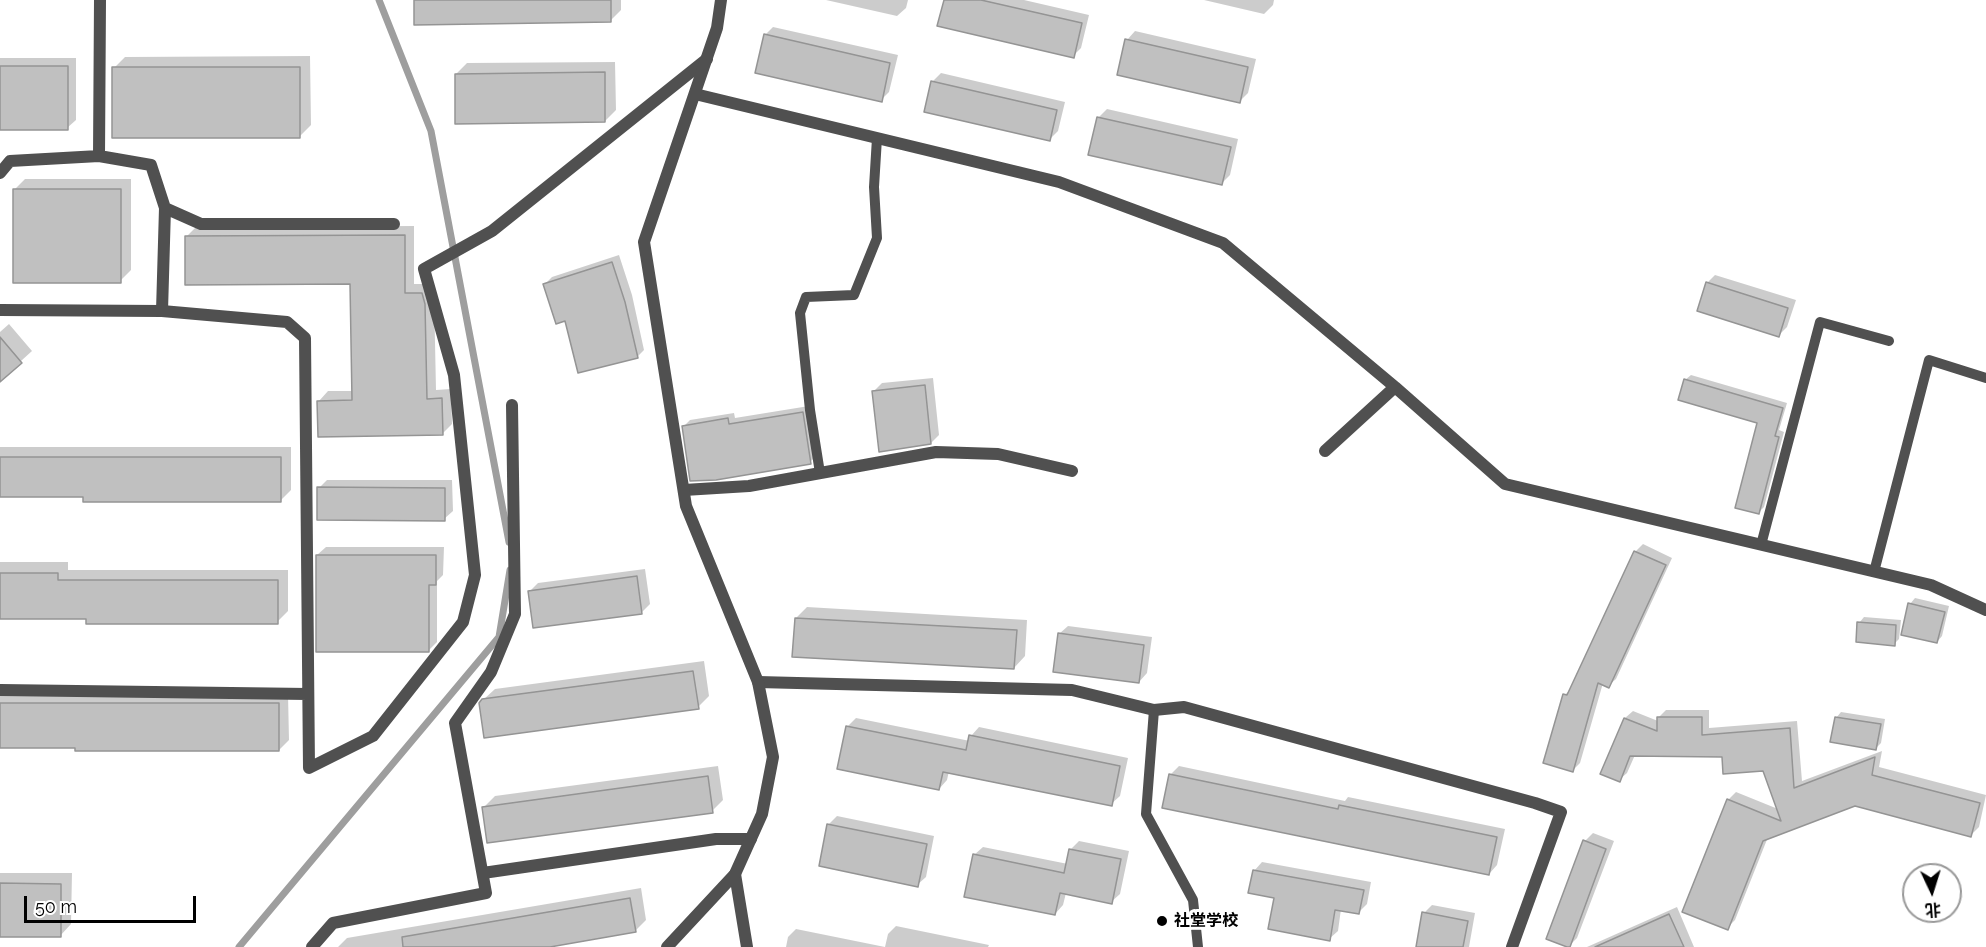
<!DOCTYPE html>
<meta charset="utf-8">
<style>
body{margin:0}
#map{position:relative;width:1986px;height:947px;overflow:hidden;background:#fff;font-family:Raleway,"Noto Sans SC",sans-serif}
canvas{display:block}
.north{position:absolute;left:1902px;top:863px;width:60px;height:60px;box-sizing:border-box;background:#fff;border:2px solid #999;border-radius:50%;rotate:176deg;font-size:16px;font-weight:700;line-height:24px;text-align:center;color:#000}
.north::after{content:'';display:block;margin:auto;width:21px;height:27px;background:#000;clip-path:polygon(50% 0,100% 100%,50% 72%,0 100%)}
.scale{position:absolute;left:24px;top:896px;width:172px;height:27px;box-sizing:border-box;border:3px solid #000;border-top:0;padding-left:8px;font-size:18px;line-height:21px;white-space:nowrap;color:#000;-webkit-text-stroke:4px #fff;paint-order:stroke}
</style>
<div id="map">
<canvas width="1986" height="947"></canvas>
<div class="north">北</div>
<div class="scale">50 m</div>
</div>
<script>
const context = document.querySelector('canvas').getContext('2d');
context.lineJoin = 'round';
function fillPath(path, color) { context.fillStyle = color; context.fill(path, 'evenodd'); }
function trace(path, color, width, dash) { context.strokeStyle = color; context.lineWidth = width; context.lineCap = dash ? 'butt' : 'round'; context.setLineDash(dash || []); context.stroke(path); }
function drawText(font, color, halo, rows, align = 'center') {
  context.font = font + ' Raleway,"Noto Sans SC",sans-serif'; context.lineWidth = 6; context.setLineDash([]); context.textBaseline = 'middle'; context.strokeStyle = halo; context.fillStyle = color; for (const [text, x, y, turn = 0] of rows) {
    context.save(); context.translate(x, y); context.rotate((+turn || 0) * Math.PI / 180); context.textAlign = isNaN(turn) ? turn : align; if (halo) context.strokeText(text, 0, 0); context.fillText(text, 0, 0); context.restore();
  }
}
const shadow = new Path2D(`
 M415 0H621V10L610 21Z
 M826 0H908L906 8 897 16Z
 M945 0H1024L1089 15 1081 48 1073 56Z
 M1204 0H1274L1273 5 1264 14Z
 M773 27 898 55 889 92 881 100 765 35Z
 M1135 31 1256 59 1248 93 1240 101 1127 40Z
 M310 56 311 125 300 136 114 68 125 57Z
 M0 58H76V120L67 128H0Z
 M615 62 616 110 605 121 456 74 467 63Z
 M941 73 1065 102 1058 131 1050 139 932 82Z
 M1107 109 1238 139 1230 175 1221 184 1099 117Z
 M25 179H131V270L120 281 14 190Z
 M414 226V284H432L434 294 436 390 451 389 452 424 442 434 319 401 328 391H353L351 282 187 236 196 227Z
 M619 255 632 295 644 350 637 357 567 320 545 284 552 277Z
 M1715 275 1796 300 1787 327 1779 335 1707 283Z
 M9 324 32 351 0 380V332Z
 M1691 375 1787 403 1779 430 1784 432 1764 507 1759 512V422L1685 380Z
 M933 378 939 435 931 443 874 391 882 383Z
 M809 406 817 455 810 462 683 427 690 420 734 413 735 418Z
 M0 447H291V490L280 501 84 495H0Z
 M327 480H452L453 511 444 519 319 488Z
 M1643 544 1672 558 1616 679 1608 686 1603 683 1580 763 1573 770 1565 695 1572 687 1635 552Z
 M326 547H444L443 575 437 581V642L429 650 317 555Z
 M0 562H68V570H288V611L277 622 88 618H0Z
 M645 569 650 604 641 613 530 591 538 583Z
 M1915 598 1949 606 1942 636 1937 642 1910 604Z
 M807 607 1027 620 1025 656 1014 668 796 618Z
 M1864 617 1901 620 1899 639 1894 644 1859 623Z
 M1068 626 1152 637 1147 673 1139 682 1059 634Z
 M704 661 709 696 698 707 483 700 495 689Z
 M0 694H288L289 740 279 750 0 747Z
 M1666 710H1709V728L1797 721 1802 781 1882 751 1879 767 1986 795 1979 827 1971 835 1855 804 1768 837 1735 920 1727 928 1728 800 1736 792 1778 809 1764 770 1723 756 1635 755 1627 773 1619 780 1602 773 1625 718 1633 711 1658 721V718Z
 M1841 712 1885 719 1881 743 1876 748 1836 718Z
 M856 718 970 741 971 736 979 727 1128 758 1120 796 1111 804 949 771 947 780 939 789 839 768 848 726Z
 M718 766 723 800 712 811 484 807 495 796Z
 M1179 766 1345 801 1348 797 1505 829 1497 865 1489 874 1170 775Z
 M837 816 934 836 926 877 917 885 829 824Z
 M1593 833 1614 841 1577 938 1569 946 1585 841Z
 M1079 841 1129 851 1120 894 1111 902 1066 893 1063 905 1055 914 974 855 983 847 1068 864 1070 850Z
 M1262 862 1371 882 1367 904 1359 912 1341 909 1338 931 1329 939 1276 897 1254 871Z
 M0 873H72L71 924 60 936 0 935Z
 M641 888 646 920 635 931 541 947H338L347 938Z
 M1432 905 1475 913 1469 947H1417L1424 913Z
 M1677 907 1694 947H1587Z
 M896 926 989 945 988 947H786L788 937 796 929 885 947 888 934Z`);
const stream = new Path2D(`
 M379 0 431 131 509 542
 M239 947 499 637 510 570`);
const building = new Path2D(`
 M414 0H611V22L414 25Z
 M944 0H981L1082 23 1074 58 937 26Z
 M764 34 890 63 882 102 755 73Z
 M1125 39 1248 67 1240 103 1117 75Z
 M0 66H68V130H0Z
 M112 67H300V138H112Z
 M605 72V122L455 124V74Z
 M931 81 1057 110 1050 141 924 112Z
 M1097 117 1231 147 1222 185 1088 155Z
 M13 189H121V283H13Z
 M405 235V293H422L425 304 427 399 442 398 443 435 318 437 317 401 352 400 350 284 185 285V236Z
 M612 262 625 302 638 358 578 373 565 321 556 324 543 284Z
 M1706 282 1788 308 1779 337 1697 311Z
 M0 337 22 363 0 382Z
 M1684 379 1783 408 1775 436 1779 437 1759 514 1735 508 1757 423 1678 400Z
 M925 385 931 444 879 452 872 391Z
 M803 412 811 464 716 480 690 481 682 426 728 418 729 424Z
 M0 457H281V502H83V497H0Z
 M317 487 445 488V521L317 520Z
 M1634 551 1666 565 1609 688 1598 683 1573 772 1543 763 1563 694 1567 695Z
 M316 555H436V585H429V652H316Z
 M0 573H58V580H278V624H86V619H0Z
 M637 576 642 614 533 628 528 591Z
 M1908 603 1945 612 1937 643 1901 635Z
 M795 618 1017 630 1014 669 792 657Z
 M1857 622 1896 625 1895 646 1856 642Z
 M1058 633 1144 645 1139 683 1053 672Z
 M693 671 699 709 484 738 479 703 482 699Z
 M0 703H279V751H75V748H0Z
 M1657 717H1702V735L1790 728 1794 788 1875 757 1872 775 1980 803 1971 837 1855 806 1763 841 1728 930 1682 912 1727 799 1781 821 1763 771 1723 774 1722 757 1630 756 1620 782 1600 774 1624 718 1657 731Z
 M1835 717 1881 724 1876 750 1830 742Z
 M846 726 966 750 969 735 1120 766 1112 806 943 772 939 790 837 769Z
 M1169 774 1338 809 1339 805 1497 837 1489 875 1162 808Z
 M708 776 713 813 487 843 482 807Z
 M827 824 927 844 918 887 819 866Z
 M1583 840 1606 849 1570 947H1567L1546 939Z
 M1069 849 1121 859 1112 904 1060 893 1055 915 964 897 973 854 1064 873Z
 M1253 870 1364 890 1359 914 1335 910 1330 941 1268 929 1274 898 1248 893Z
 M0 883 61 884V937H0Z
 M630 898 636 932 550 947H403L402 937Z
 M1422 912 1468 921 1463 947H1416Z
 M1669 914 1684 947H1595Z`);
const service = new Path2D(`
 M820 473 810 410 800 313 806 297 854 295 877 238 874 187 877 138
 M1761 545 1820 322 1889 341
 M1874 572 1929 360 1986 378
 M1154 710 1146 814 1193 900 1198 947`);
const minor = new Path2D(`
 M100 0 99 156 151 165 165 208 201 224H394
 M695 94 1059 182 1223 243 1395 387 1505 484 1931 585 1986 610
 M0 173 10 161 99 156
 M165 208 162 311 287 322 305 338 309 768 373 736 463 622 475 575 454 375 424 269 492 231 707 59
 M0 310 162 311
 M1325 451 1395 387
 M684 490 749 486 936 452 998 454 1072 471
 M758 682 1072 690 1154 710 1184 707 1535 803 1561 812 1512 947
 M0 690 308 694
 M483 873 716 839H751
 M735 874 747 947
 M312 947 333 923 486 893 455 723 491 672 515 614 512 405`);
const tertiary = new Path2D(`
 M667 947 735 874 762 814 773 757 758 682 686 506 644 242 717 28 721 0`);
const markers = [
 [1162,921,6,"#000"]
];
const poiNames = [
 ["社堂学校",1174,921]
];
fillPath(shadow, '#0003');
trace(stream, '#9e9e9e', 7);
fillPath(building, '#c0c0c0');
trace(building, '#949494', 1.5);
trace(service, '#505050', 10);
trace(minor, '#505050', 12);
trace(tertiary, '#505050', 12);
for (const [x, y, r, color] of markers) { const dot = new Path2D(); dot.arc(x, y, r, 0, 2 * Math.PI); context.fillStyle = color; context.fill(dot); trace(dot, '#fff', 2); }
drawText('bold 16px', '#000', '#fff', poiNames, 'left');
</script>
